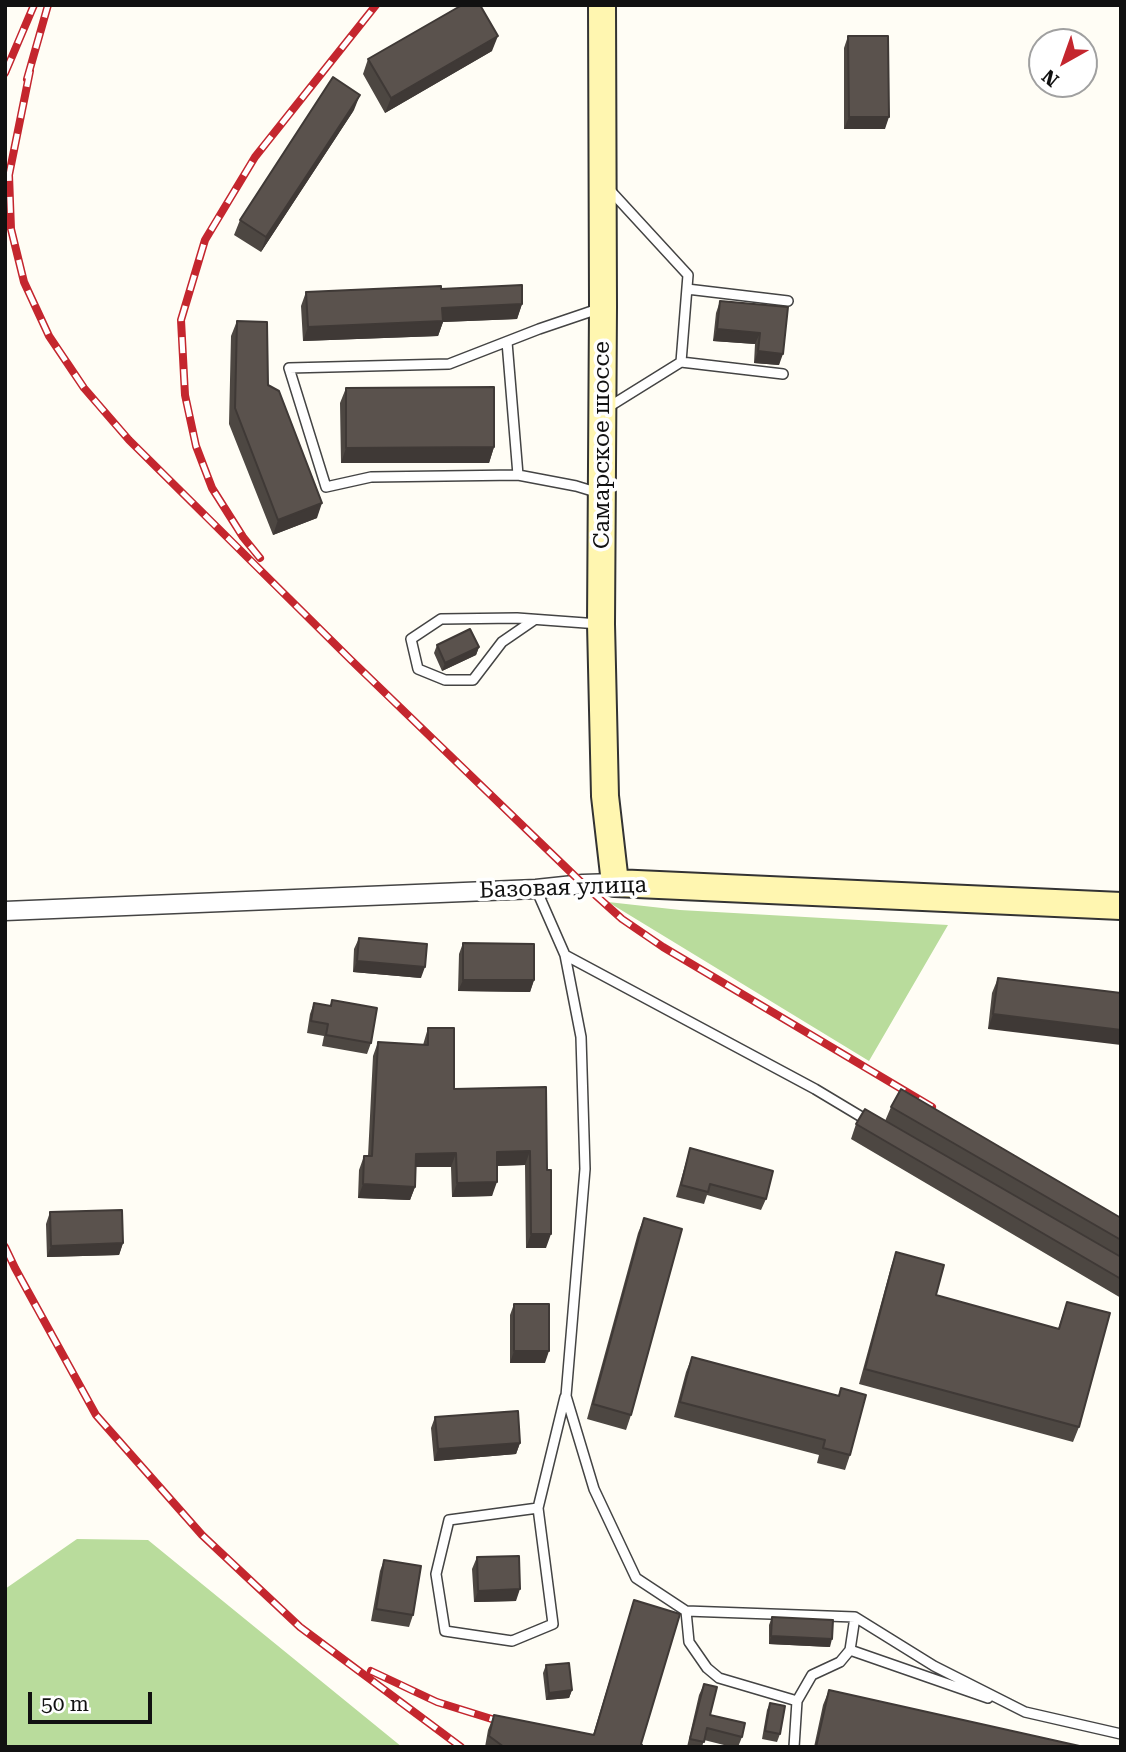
<!DOCTYPE html>
<meta charset="utf-8">
<style>
body{margin:0}
#map{position:relative;width:1126px;height:1752px;overflow:hidden;background:#fffdf5;font-family:"Roboto Serif",serif}
canvas{display:block}
.frame{position:absolute;inset:0;border:7px solid #111;pointer-events:none}
.north{position:absolute;left:1028px;top:28px;width:70px;height:70px;box-sizing:border-box;background:#fff;border:2px solid #a0a0a0;border-radius:50%;rotate:220deg;font-size:19px;font-weight:700;line-height:28px;text-align:center;color:#111}
.north::after{content:'';display:block;margin:auto;width:24px;height:32px;background:#c4262e;clip-path:polygon(50% 0,100% 100%,50% 72%,0 100%)}
.scale{position:absolute;left:28px;top:1692px;width:124px;height:32px;box-sizing:border-box;border:4px solid #111;border-top:0;padding-left:9px;font-size:21px;line-height:24px;white-space:nowrap;color:#111;-webkit-text-stroke:5px #fff;paint-order:stroke}
</style>
<div id="map">
<canvas width="1126" height="1752"></canvas>
<div class="frame"></div>
<div class="north">N</div>
<div class="scale">50 m</div>
</div>
<script>
const context = document.querySelector('canvas').getContext('2d');
context.lineJoin = 'round';
function fillPath(path, color) { context.fillStyle = color; context.fill(path, 'evenodd'); }
function trace(path, color, width, dash) { context.strokeStyle = color; context.lineWidth = width; context.lineCap = dash ? 'butt' : 'round'; context.setLineDash(dash || []); context.stroke(path); }
function drawText(font, color, halo, rows, align = 'center') {
  context.font = font + ' "Roboto Serif",serif'; context.lineWidth = 7; context.setLineDash([]); context.textBaseline = 'middle'; context.strokeStyle = halo; context.fillStyle = color; for (const [text, x, y, turn = 0] of rows) {
    context.save(); context.translate(x, y); context.rotate((+turn || 0) * Math.PI / 180); context.textAlign = isNaN(turn) ? turn : align; if (halo) context.strokeText(text, 0, 0); context.fillText(text, 0, 0); context.restore();
  }
}
const forest = new Path2D(`
 M608 902 680 910 948 925 869 1061Z
 M77 1539 148 1540 402 1747H5V1589Z`);
const lane = new Path2D(`
 M608 188 688 275 681 362
 M687 289 788 301
 M507 342 518 475 371 477 326 487 289 368 449 364 539 329 598 309
 M607 408 681 362 783 374
 M518 475 576 486 599 493
 M534 620 502 642 473 680H445L418 669 411 639 441 619 517 618 599 624
 M536 889 565 955 581 1037 585 1169 566 1396 594 1489 636 1578 686 1611 855 1617 850 1650 840 1662 812 1675 797 1701 794 1747
 M565 955 815 1089 870 1122
 M538 1508 449 1520 436 1574 445 1631 512 1641 553 1624 538 1508 565 1397
 M686 1611 689 1642 707 1668 719 1678 797 1701
 M855 1617 934 1666 1025 1712 1121 1734
 M850 1650 988 1698`);
const street = new Path2D(`
 M5 911 536 889 583 884 615 883`);
const secondary = new Path2D(`
 M602 5 603 307 601 624 605 796 615 883 1121 906`);
const rail = new Path2D(`
 M30 71 9 175 11 229 24 282 49 336 84 388 129 440 351 660 583 884 622 919 663 947 932 1107
 M5 73 34 5
 M27 79 48 5
 M260 558 243 537 212 488 196 446 185 395 181 320 205 240 255 157 376 5
 M5 1247 15 1268 96 1415 202 1535 300 1627 461 1747
 M371 1671 437 1702 511 1725`);
const wall = new Path2D(`
 M848 36 885 129H844V48Z
 M492 51 385 113 363 74 368 59Z
 M354 110 261 252 234 235 240 220Z
 M306 292 522 304 517 319 443 322 438 336 303 341 301 306Z
 M720 301 788 307 779 365 754 363 755 344 713 341 716 313Z
 M237 321 268 385 317 518 273 535 229 424 231 336Z
 M346 388 494 447 489 463H341L340 403Z
 M437 645 479 647 476 655 442 671 434 653Z
 M359 938 421 978 353 972 354 949Z
 M463 943 534 980 530 992 458 991 459 954Z
 M998 978 1121 993 988 1029 992 993Z
 M332 1000 371 1043 367 1054 322 1046 324 1036 307 1033 310 1014 314 1003 330 1006Z
 M428 1028 454 1089 546 1087V1248H526L525 1165 497 1166 492 1196 452 1197 451 1167H416L415 1187 410 1200 358 1198 359 1170 364 1156H368L373 1056 378 1042 423 1045Z
 M891 1107 1121 1218V1298L851 1139 856 1124 885 1121Z
 M690 1148 766 1199 761 1210 707 1195 704 1204 676 1197Z
 M50 1212 123 1243 119 1255 47 1257 46 1224Z
 M644 1218 631 1415 626 1430 587 1419 638 1233Z
 M896 1252 936 1295 1058 1329 1067 1302 1079 1427 1073 1442 859 1384 891 1267Z
 M514 1304 545 1363H510V1315Z
 M692 1357 838 1396 841 1388 850 1455 845 1470 817 1463 819 1455 674 1417 686 1372Z
 M435 1417 520 1443 516 1454 434 1461 431 1428Z
 M477 1557 516 1601 474 1602 472 1569Z
 M384 1560 413 1615 409 1627 371 1621 380 1571Z
 M634 1600 642 1747H485L488 1730 494 1715 593 1735Z
 M772 1617 830 1647 769 1644V1625Z
 M546 1665 572 1690 569 1698 546 1700 543 1673Z
 M704 1684 710 1715 742 1737 738 1747H732L704 1740 702 1747H687L699 1695Z
 M829 1690 1084 1747H814L823 1705Z
 M770 1703 780 1734 777 1742 762 1739 767 1710Z`);
const shadedWall = new Path2D(`
 M498 36 492 51 385 113 391 98Z
 M360 95 354 110 261 252 266 237Z
 M849 117H889L885 129H844Z
 M522 304 517 319 443 322 438 336 303 341 308 327 442 308Z
 M717 329 760 333 755 344 713 341Z
 M758 351 783 354 779 365 754 363Z
 M494 447 489 463H341L346 448Z
 M322 503 317 518 273 535 278 520Z
 M479 647 476 655 442 671 445 663Z
 M357 961 425 967 421 978 353 972Z
 M463 980H534L530 992 458 991Z
 M993 1014 1121 1030V1045L988 1029Z
 M530 1151 525 1165 492 1166 497 1152Z
 M456 1153 451 1167H411L416 1154Z
 M497 1182 492 1196 452 1197 457 1183Z
 M363 1184 415 1187 410 1200 358 1198Z
 M531 1234H551L546 1248H526Z
 M123 1243 119 1255 47 1257 51 1246Z
 M514 1351H549L545 1363H510Z
 M520 1443 516 1454 434 1461 438 1449Z
 M520 1589 516 1601 474 1602 478 1591Z
 M771 1636 832 1639 830 1647 769 1644Z
 M572 1690 569 1698 546 1700 549 1693Z`);
const building = new Path2D(`
 M462 5H480L498 36 391 98 368 59Z
 M848 36H888L889 117H849Z
 M333 77 360 95 266 237 240 220Z
 M522 285V304L442 308 443 321 308 327 306 292 441 286V289Z
 M720 301 788 307 783 354 758 351 760 333 717 329Z
 M237 321 267 322 268 385 279 391 322 503 278 520 235 408Z
 M494 387V447L346 448V388Z
 M470 629 479 647 445 663 437 645Z
 M359 938 427 944 425 967 357 961Z
 M463 943 534 944V980H463Z
 M998 978 1121 993V1030L993 1014Z
 M332 1000 377 1008 371 1043 326 1035 328 1024 311 1021 314 1003 331 1006Z
 M428 1028H454V1089L546 1087 547 1170H551V1234H531L530 1151 497 1152V1182L457 1183 456 1153 416 1154 415 1187 363 1184 364 1156H372L378 1042 428 1045Z
 M901 1089 1121 1218V1240L891 1107Z
 M865 1109 1121 1257V1279L856 1124Z
 M690 1148 773 1171 766 1199 710 1184 708 1192 681 1185Z
 M122 1210 123 1243 51 1246 50 1212Z
 M644 1218 682 1229 631 1415 593 1404Z
 M896 1252 944 1265 936 1295 1059 1329 1067 1302 1110 1313 1079 1427 865 1369Z
 M514 1304H549V1351H514Z
 M692 1357 839 1396 841 1388 866 1395 850 1455 823 1448 825 1440 680 1402Z
 M518 1411 520 1443 438 1449 435 1417Z
 M519 1556 520 1589 478 1591 477 1557Z
 M384 1560 421 1566 413 1615 376 1609Z
 M634 1600 680 1614 641 1744 642 1745V1747H504L489 1736 494 1715 594 1735Z
 M772 1617 833 1620 832 1639 771 1636Z
 M569 1663 572 1690 549 1693 546 1665Z
 M704 1684 717 1687 710 1715 745 1723 742 1737 707 1728 704 1742 690 1739Z
 M829 1690 1084 1747H816Z
 M770 1703 785 1706 780 1734 765 1731Z`);
const streetNames = [
 ["Самарское шоссе",602,445,-90],
 ["Базовая улица",563,888,-2]
];
fillPath(forest, '#b9dc9c');
trace(lane, '#444', 12);
trace(street, '#444', 21);
trace(secondary, '#333', 30);
trace(lane, '#fff', 9);
trace(street, '#fff', 18);
trace(secondary, '#fff6b0', 26);
trace(rail, '#c4262e', 8);
trace(rail, '#fff', 5, [16]);
fillPath(wall, '#4d4742');
fillPath(shadedWall, '#3f3936');
fillPath(building, '#5a524d');
trace(building, '#3f3936', 2);
drawText('23px', '#111', '#fff', streetNames);
</script>
